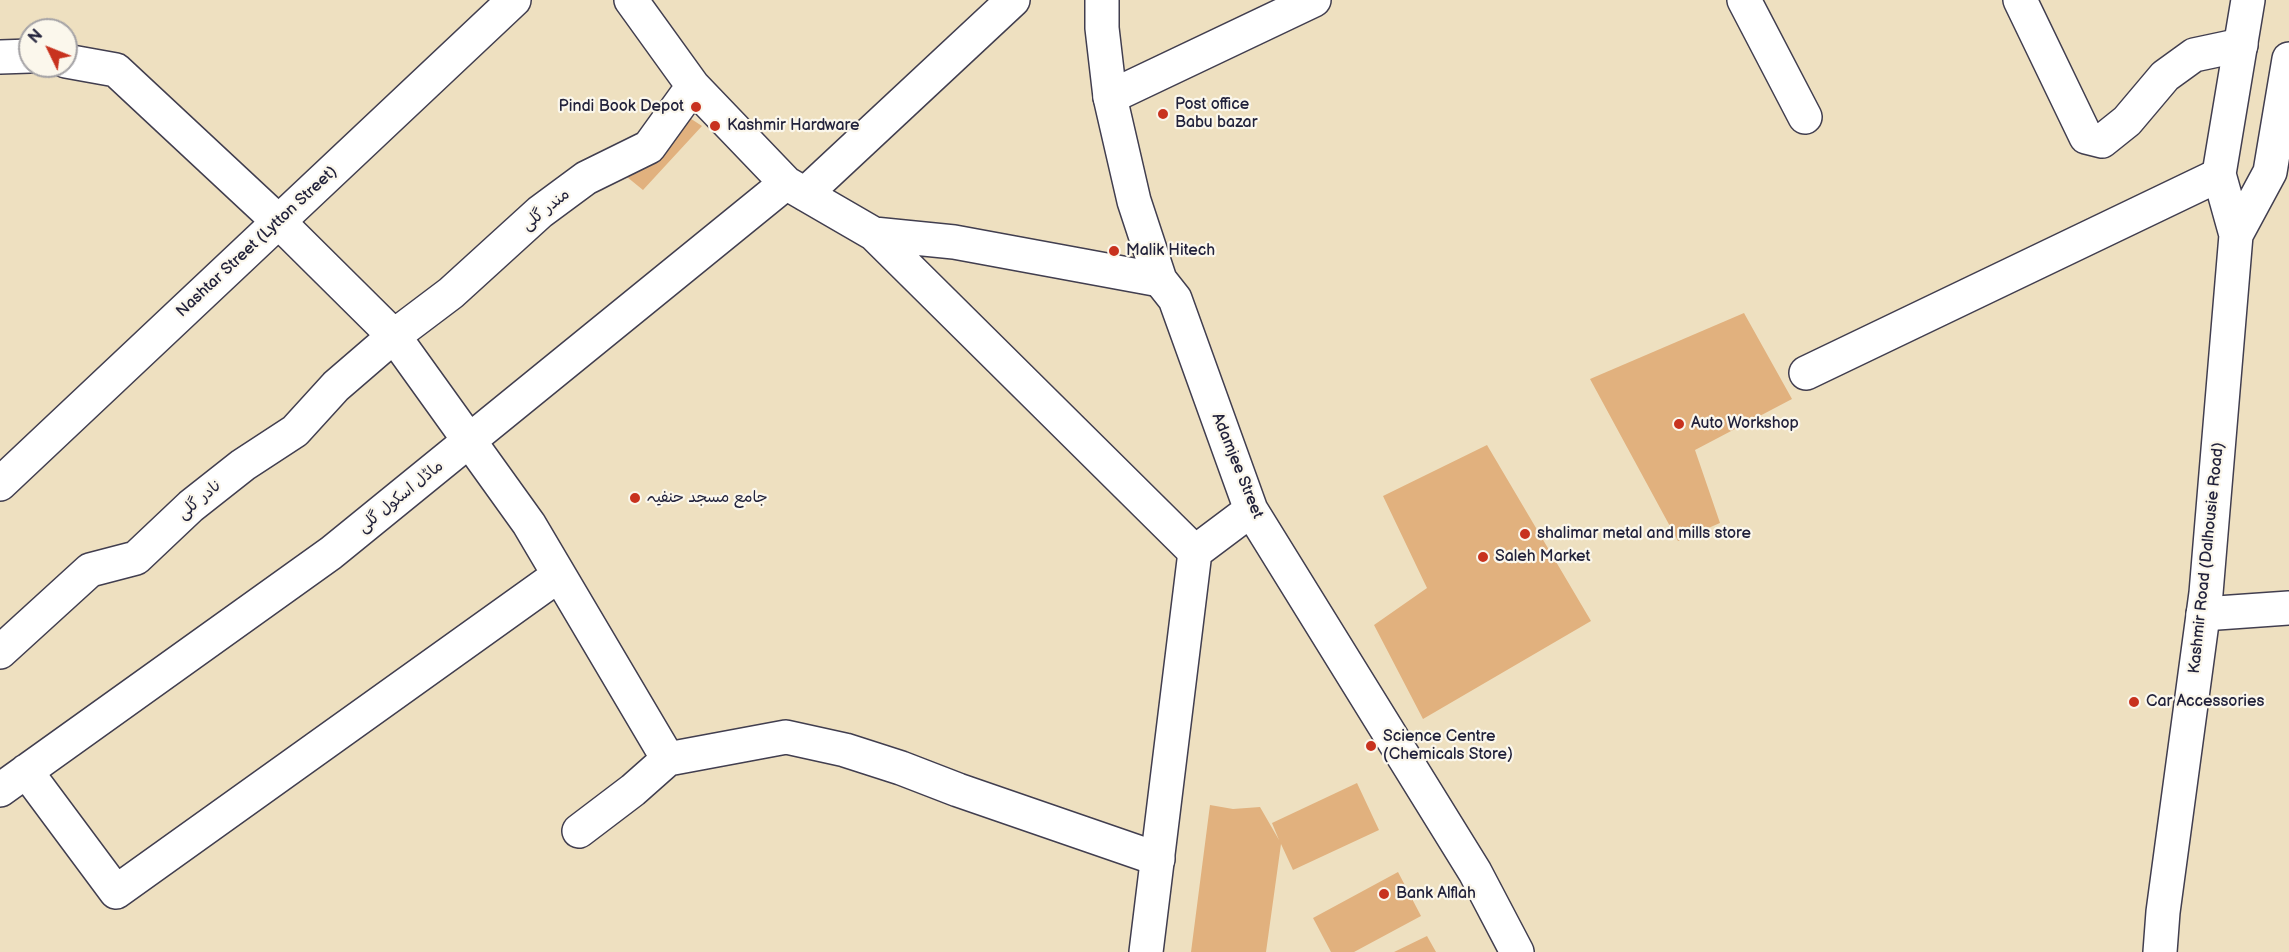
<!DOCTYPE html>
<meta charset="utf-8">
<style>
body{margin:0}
#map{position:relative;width:2289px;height:952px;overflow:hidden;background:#eee0c0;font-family:"Balsamiq Sans",sans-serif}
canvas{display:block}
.north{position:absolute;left:18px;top:18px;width:60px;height:60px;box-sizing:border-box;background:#fbf7ec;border:2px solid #a4a2a5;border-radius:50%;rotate:313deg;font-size:16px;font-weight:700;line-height:24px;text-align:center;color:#22223b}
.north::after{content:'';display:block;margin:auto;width:21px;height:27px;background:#c8321e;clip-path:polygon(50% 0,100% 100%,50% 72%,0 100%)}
</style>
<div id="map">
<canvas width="2289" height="952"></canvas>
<div class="north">N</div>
</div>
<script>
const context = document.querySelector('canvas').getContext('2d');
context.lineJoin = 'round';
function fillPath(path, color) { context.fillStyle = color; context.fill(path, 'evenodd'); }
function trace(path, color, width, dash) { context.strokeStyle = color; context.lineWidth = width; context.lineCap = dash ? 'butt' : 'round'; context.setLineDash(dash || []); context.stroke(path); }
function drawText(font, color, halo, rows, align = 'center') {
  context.font = font + ' "Balsamiq Sans","Playpen Sans Arabic",sans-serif'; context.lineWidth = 4.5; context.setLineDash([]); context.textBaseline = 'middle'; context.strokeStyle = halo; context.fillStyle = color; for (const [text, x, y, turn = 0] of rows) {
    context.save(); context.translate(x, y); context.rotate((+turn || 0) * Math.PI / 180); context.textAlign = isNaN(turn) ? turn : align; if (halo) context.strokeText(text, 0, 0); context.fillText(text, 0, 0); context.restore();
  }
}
const building = new Path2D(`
 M682 113 702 126 643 190 616 168Z
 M1744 313 1792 399 1695 450 1720 523 1678 541 1590 379Z
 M1487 445 1591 621 1423 719 1374 625 1427 588 1383 496Z
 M1357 783 1379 830 1293 870 1281 844 1266 952H1191L1210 805 1233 809 1260 807 1279 840 1272 823Z
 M1398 872 1421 916 1354 952H1331L1313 918Z
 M1427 936 1436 952H1394Z`);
const street = new Path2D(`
 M631 0 693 86 786 183 874 234 954 242 1160 280
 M1744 0 1805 117
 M2020 0 2086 137 2102 141 2127 121 2165 76 2194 55 2241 45
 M0 57 30 56
 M66 61 116 70 279 222 394 336 529 524 668 759
 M1110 97 1314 0
 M805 194 1013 0
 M874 234 1195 552
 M1806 373 2219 175
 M2203 614 2289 608
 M0 652 90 570 136 558 191 506 243 465 295 431 336 386 394 336 451 293 540 212 586 178 649 147 693 86
 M26 771 116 892 559 575
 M0 790 331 553 786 183
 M579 831 633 790 668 759 786 737 845 750 901 768 958 790 1158 859`);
const secondary = new Path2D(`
 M1102 0V28L1110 97 1134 201 1160 280 1175 299 1251 510 1475 872 1517 952
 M2236 235 2270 172 2289 59
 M0 484 514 0
 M1146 952 1195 552 1251 510
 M2160 952 2163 912 2206 593 2236 235 2219 174 2248 0`);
const markers = [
 [696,107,6,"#c8321e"],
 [1163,114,6,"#c8321e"],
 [715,126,6,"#c8321e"],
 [1114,251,6,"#c8321e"],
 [1679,424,6,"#c8321e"],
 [635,498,6,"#c8321e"],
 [1525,534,6,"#c8321e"],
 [1483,557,6,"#c8321e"],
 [2134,702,6,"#c8321e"],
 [1371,746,6,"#c8321e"],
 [1384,894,6,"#c8321e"]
];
const poiNames = [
 ["Post office",1175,105],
 ["Babu bazar",1175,123],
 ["Pindi Book Depot",684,107,"right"],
 ["Kashmir Hardware",727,126],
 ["Malik Hitech",1126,251],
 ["Auto Workshop",1691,424],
 ["جامع مسجد حنفیہ",647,498],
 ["shalimar metal and mills store",1537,534],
 ["Saleh Market",1495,557],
 ["Car Accessories",2146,702],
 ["Science Centre",1383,737],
 ["(Chemicals Store)",1383,755],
 ["Bank Alflah",1396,894]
];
const streetNames = [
 ["مندر گلی",546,210,-39],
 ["Nashtar Street (Lytton Street)",257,242,-43],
 ["Adamjee Street",1237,466,68],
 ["ماڈل اسکول گلی",401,497,-39],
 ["نادر گلی",200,500,-40],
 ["Kashmir Road (Dalhousie Road)",2207,558,-84]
];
fillPath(building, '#e1b17e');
trace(street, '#413e4f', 36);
trace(secondary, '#413e4f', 36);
trace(street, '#fff', 33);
trace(secondary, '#fff', 33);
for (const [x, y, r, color] of markers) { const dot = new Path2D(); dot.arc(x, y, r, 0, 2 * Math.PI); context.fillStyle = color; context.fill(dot); trace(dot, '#fbf7ec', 2); }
drawText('16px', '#22223b', '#fbf7ec', poiNames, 'left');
drawText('16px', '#22223b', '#fbf7ec', streetNames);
</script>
